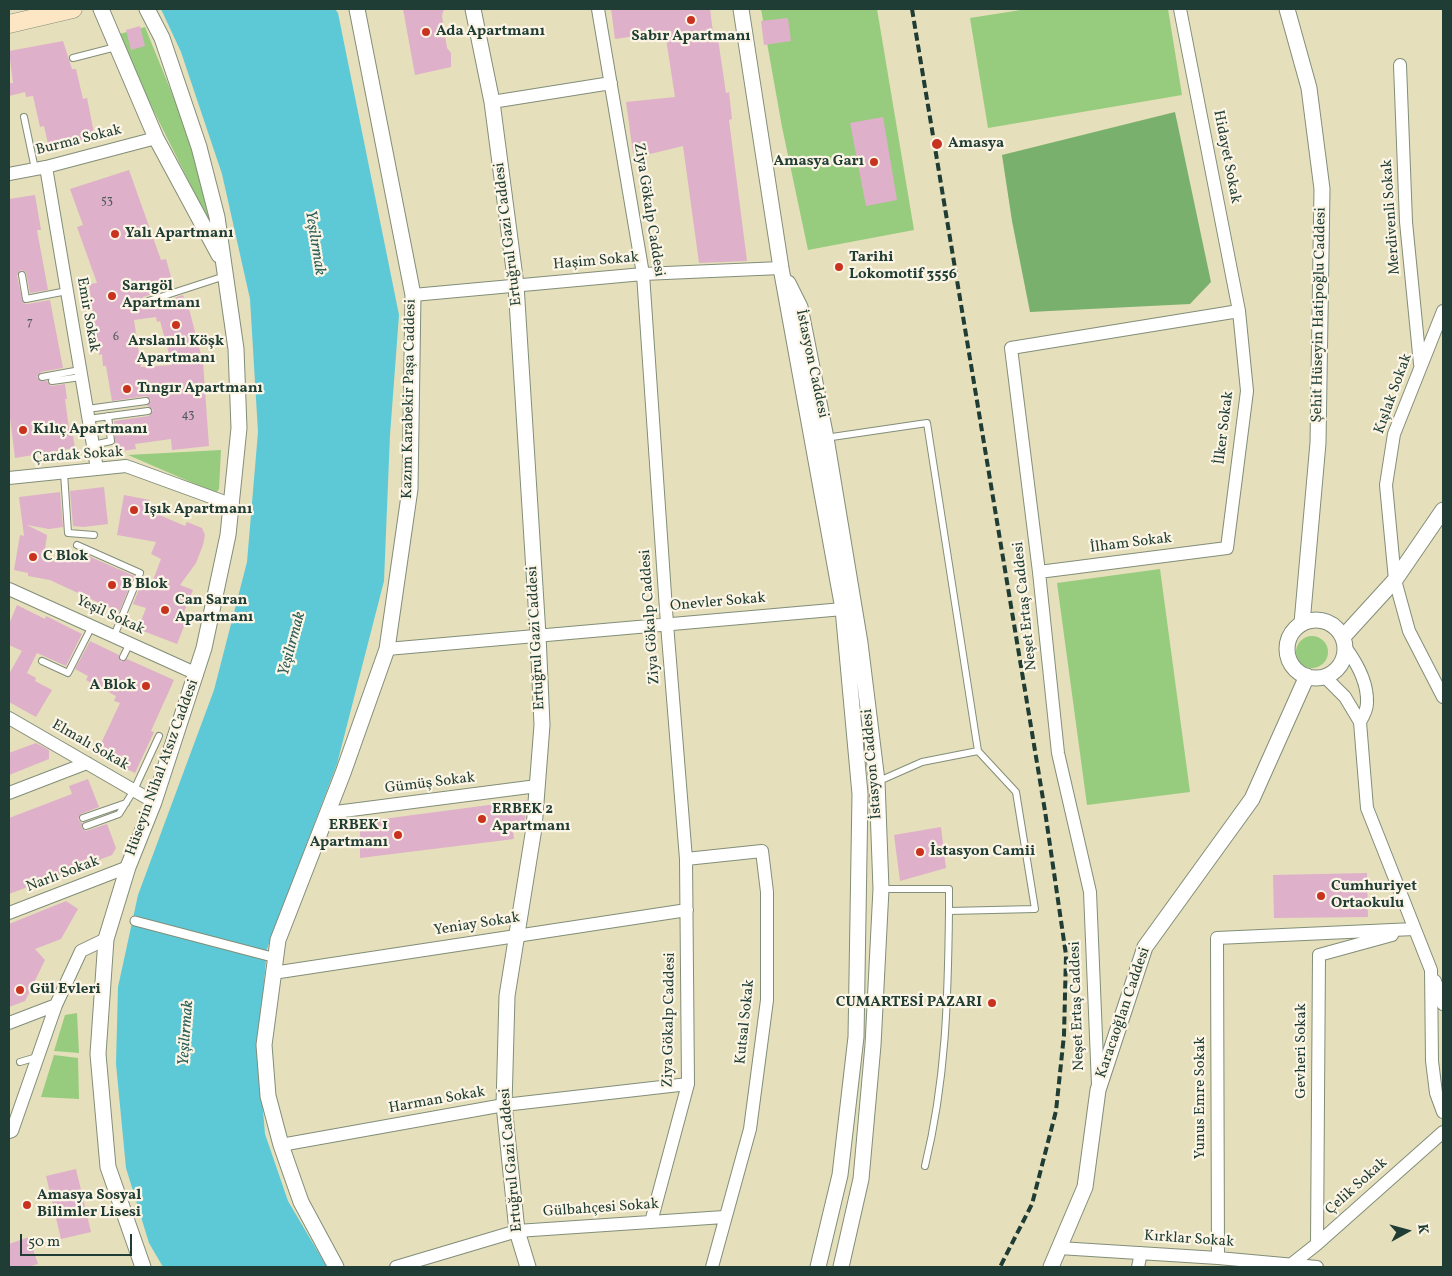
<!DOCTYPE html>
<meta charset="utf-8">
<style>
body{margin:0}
#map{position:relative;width:1452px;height:1276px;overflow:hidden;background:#e5dfbb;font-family:Vollkorn,serif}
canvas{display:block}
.frame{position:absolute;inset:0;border:10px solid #1f3d34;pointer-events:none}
.north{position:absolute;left:1382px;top:1206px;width:50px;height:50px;-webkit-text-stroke:4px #fcf5e5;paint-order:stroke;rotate:83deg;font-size:14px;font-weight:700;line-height:20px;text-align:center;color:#1f3d34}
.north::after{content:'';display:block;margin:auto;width:18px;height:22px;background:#1f3d34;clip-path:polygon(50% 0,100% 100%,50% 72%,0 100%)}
.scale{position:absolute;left:20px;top:1234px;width:112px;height:22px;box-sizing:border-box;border:2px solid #1f3d34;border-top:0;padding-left:6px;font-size:15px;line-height:18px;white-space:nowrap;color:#1f3d34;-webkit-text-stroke:4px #fcf5e5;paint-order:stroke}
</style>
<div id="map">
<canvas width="1452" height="1276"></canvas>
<div class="frame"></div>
<div class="north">K</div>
<div class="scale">50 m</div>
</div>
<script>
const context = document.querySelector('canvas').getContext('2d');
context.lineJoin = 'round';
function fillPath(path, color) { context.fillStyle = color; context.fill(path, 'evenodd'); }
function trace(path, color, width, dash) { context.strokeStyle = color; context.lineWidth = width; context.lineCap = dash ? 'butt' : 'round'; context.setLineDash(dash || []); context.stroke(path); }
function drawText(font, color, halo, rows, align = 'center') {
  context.font = font + ' Vollkorn,serif'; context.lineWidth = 4.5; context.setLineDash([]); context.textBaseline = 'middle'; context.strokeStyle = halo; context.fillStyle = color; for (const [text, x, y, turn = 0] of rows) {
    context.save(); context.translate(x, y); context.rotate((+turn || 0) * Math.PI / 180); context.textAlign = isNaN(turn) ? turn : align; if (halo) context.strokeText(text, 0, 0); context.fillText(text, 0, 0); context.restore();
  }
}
const green = new Path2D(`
 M761 9H877L914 230 808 250 782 127Z
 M1027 9H1168L1182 95 988 128 970 18Z
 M145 27 190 138 209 216 207 218 116 35Z
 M221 450 219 489 216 493 128 455Z
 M1160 569 1190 792 1087 805 1057 583Z
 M1296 652a16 16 0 1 1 32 0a16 16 0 1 1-32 0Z
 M77 1013 79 1053 54 1051 65 1015Z
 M54 1055 78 1058 79 1099 41 1097Z`);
const forest = new Path2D(`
 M1175 112 1211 282 1190 304 1030 312 1012 221 1002 155Z`);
const water = new Path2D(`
 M161 9H335L338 13 399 315 390 435 384 581 337 764 267 949 258 1051 265 1134 288 1201 327 1267H163L149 1243 126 1168 116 1064 118 987 138 895 214 690 247 562 258 432 250 299 222 174 181 52Z`);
const building = new Path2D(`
 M403 9H444L442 16 447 48 451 53V67L415 75Z
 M611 9H710L714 40 718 39 726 93 729 92 732 119 729 120 747 261 699 263 683 146 650 154 648 150 633 153 626 102 675 97 665 32 615 39Z
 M788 18 791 41 764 45 761 21Z
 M140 26 145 46 131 50 126 30Z
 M63 41 72 69H76L83 99 87 98 95 138 49 148 44 126 40 127 33 96 26 97 25 92 9 96V83H13L9 51Z
 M883 117 897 200 866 206 850 123Z
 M129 170 161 260 166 259 174 287 143 297 140 303 146 307 183 295 186 306 188 305 203 362 209 446 172 450 171 439 135 444 136 449 115 452 114 421 149 416 153 410 148 406 114 411 147 406 151 400 146 396 112 401 106 366H103L102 354 99 355 89 284 97 283 77 227 83 225 70 189ZM156 317 157 322 160 321 172 365 141 367 134 320Z
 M35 195 41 230H37L48 290 30 293 26 272 21 270 17 276 23 303 27 304 50 300 63 368 41 372 37 377 40 381H47L51 386 65 384 67 399H65L70 436H73L75 448 15 458 9 410V199Z
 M104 487 108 524 83 527 73 526 70 491Z
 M60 492 63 527 49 529 27 525 47 535 44 556 72 561 77 551 134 576 119 612 50 580 28 576V573L14 570 20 535 24 536 19 497Z
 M124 495 150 500 148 510 185 526 187 522 202 528 205 535 203 545 196 563 180 585 193 590 184 612 189 614 177 644 138 629 146 608 133 604 143 579 152 583 161 559 151 554 156 542 117 535Z
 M17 605 45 619 46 616 82 634 66 666 37 653 27 673 36 678 35 681 52 690 36 717 9 702V674L22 651 9 645V624Z
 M90 641 119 655 121 662 127 659 174 680 151 731 154 732 135 773 96 754 120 703 114 701 116 696 86 680 88 676 75 669Z
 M36 743 49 750V759L9 775V753Z
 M88 779 99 807 81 814 78 819 82 823V828L86 831 107 824 116 848 112 855 9 894V818L72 794 69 786Z
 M527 800 524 828 513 830 514 839 360 858V822Z
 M941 827 946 868 900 881 894 835Z
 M1367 873 1368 917 1274 918 1273 875Z
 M66 901 78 909 61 939 35 949 45 960 25 1001 9 1007V924Z
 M76 1169 91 1232 61 1239 46 1176Z
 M29 1237 38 1264 28 1267H9V1244Z`);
const service = new Path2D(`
 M73 58 116 47
 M24 117 35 169
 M22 275 26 299 67 291
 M145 302 225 276
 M42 377 80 370
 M52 381 81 377
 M87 409 146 401
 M88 419 148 411
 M825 438 927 423 978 751 1016 792 1035 909 949 911V889H882
 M93 445 111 441 108 416
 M64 473 68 533 94 535
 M77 545 140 573 114 636
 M123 657 130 643
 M42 661 68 673 92 626
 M879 781 922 762 978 751
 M83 818 126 803
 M86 826 119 814 134 790 159 736
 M20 1062 37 1057
 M925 1166C946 1080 948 999 949 911`);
const pedestrian = new Path2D(`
 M135 921 276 958`);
const minor = new Path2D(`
 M598 9 643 274 667 624 686 859 688 1084 651 1222
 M1400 65 1406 222 1420 364
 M492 102 611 83
 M46 167 97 469
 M9 174 46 167 156 138
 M413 295 643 274 781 268
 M1443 311 1394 434 1386 485 1395 580 1409 631 1443 697
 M9 478 126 466 233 505
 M1039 572 1227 548 1247 391 1239 311 1180 9
 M9 589 197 674
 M1345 647C1357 663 1368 682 1367 703 1367 709 1363 717 1360 722
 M387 649 843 609
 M1325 677 1345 697 1360 722 1367 808 1431 970 1432 1061 1436 1093 1443 1112
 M9 718 154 802
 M9 793 87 763
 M328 813 537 786
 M686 859 762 851 767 892V1000L750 1129 712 1267
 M9 913 128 867
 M273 973 687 910
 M1435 981 1443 1004
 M9 1023 56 1005 81 951 106 939
 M1098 1085 1090 892 1058 753 1039 572 1011 348 1239 311
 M9 1132 12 1131 56 1005
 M281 1145 504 1105 688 1084
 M1317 1244 1319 955 1392 935
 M1059 1248 1218 1258 1317 1267
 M1218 1258 1217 938 1414 929
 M396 1267 517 1231 724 1217
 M1138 1267 1141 1253
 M1288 1267 1317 1244 1443 1132`);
const tertiary = new Path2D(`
 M101 9 156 138 219 255
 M473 9 492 102 516 285 538 635 542 725 534 828 507 996 504 1105 517 1231 528 1267
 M741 9 781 268 843 609 860 794 856 1037 840 1175 818 1267
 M1287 9 1309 88 1322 189 1318 443 1302 623
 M788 283 800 307 826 438 860 643 877 781 881 889 873 1045 861 1179 841 1267
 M1287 649a29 29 0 1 1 58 0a29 29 0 1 1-58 0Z
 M1343 637 1395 580 1443 510
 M143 1267 108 1167 98 1054 106 939 128 867 154 802 204 648 228 535 239 428 236 349 217 217 199 147 162 38 147 9
 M336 1267 301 1202 281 1145 268 1096 264 1045 278 940 343 773 387 649 410 489 413 295 357 9
 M1051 1267 1085 1187 1098 1090 1145 947 1252 799 1307 676`);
const secondary = new Path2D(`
 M9 24 73 9`);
const rail = new Path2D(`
 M912 9 1045 811 1066 955 1064 1035 1056 1111 1032 1204 1000 1267`);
const markers = [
 [691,20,5,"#c8321e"],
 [426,32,5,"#c8321e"],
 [937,144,6,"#c8321e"],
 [874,162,5,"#c8321e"],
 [115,234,5,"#c8321e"],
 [839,267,5,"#c8321e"],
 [112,296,5,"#c8321e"],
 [176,325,5,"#c8321e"],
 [127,389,5,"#c8321e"],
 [23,430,5,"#c8321e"],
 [134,510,5,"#c8321e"],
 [33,557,5,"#c8321e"],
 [112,585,5,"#c8321e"],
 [165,610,5,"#c8321e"],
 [146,686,5,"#c8321e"],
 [482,819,5,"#c8321e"],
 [398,835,5,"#c8321e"],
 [920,852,5,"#c8321e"],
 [1321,896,5,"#c8321e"],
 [20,990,5,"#c8321e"],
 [992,1003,5,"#c8321e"],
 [27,1205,5,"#c8321e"]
];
const numberNames = [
 ["53",107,202],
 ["7",30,323],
 ["6",116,338],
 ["43",188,416]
];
const poiNames = [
 ["Ada Apartmanı",436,32],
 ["Sabır Apartmanı",691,37,"center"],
 ["Amasya",948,144],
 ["Amasya Garı",864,162,"right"],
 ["Yalı Apartmanı",125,234],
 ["Tarihi",849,258],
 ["Lokomotif 3556",849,275],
 ["Sarıgöl",122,287],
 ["Apartmanı",122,304],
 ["Arslanlı Köşk",176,342,"center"],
 ["Apartmanı",176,359,"center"],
 ["Tıngır Apartmanı",137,389],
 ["Kılıç Apartmanı",33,430],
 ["Işık Apartmanı",144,510],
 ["C Blok",43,557],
 ["B Blok",122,585],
 ["Can Saran",175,601],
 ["Apartmanı",175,618],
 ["A Blok",136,686,"right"],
 ["ERBEK 2",492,810],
 ["Apartmanı",492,827],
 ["ERBEK 1",388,826,"right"],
 ["Apartmanı",388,843,"right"],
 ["İstasyon Camii",930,852],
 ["Cumhuriyet",1331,887],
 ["Ortaokulu",1331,904],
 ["Gül Evleri",30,990],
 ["CUMARTESİ PAZARI",982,1003,"right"],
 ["Amasya Sosyal",37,1196],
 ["Bilimler Lisesi",37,1213]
];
const streetNames = [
 ["Burma Sokak",79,141,-14],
 ["Hidayet Sokak",1226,157,79],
 ["Ziya Gökalp Caddesi",648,210,81],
 ["Merdivenli Sokak",1392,217,-94],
 ["Ertuğrul Gazi Caddesi",509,234,-97],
 ["Haşim Sokak",596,262,-5],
 ["Emir Sokak",87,315,80],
 ["Şehit Hüseyin Hatipoğlu Caddesi",1320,315,-89],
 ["İstasyon Caddesi",811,364,78],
 ["Kışlak Sokak",1394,394,-70],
 ["Kazım Karabekir Paşa Caddesi",410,399,-89],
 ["İlker Sokak",1225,428,-83],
 ["Çardak Sokak",78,456,-4],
 ["İlham Sokak",1131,544,-7],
 ["Onevler Sokak",718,603,-5],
 ["Neşet Ertaş Caddesi",1026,606,-96],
 ["Yeşil Sokak",110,616,25],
 ["Ziya Gökalp Caddesi",651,617,-94],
 ["Ertuğrul Gazi Caddesi",537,638,-93],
 ["Elmalı Sokak",90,746,30],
 ["İstasyon Caddesi",873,764,-95],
 ["Hüseyin Nihal Atsız Caddesi",163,768,-70],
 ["Gümüş Sokak",430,784,-7],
 ["Narlı Sokak",63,875,-21],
 ["Yeniay Sokak",477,925,-9],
 ["Neşet Ertaş Caddesi",1078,1006,-92],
 ["Karacaoğlan Caddesi",1124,1013,-71],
 ["Ziya Gökalp Caddesi",670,1020,-89],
 ["Kutsal Sokak",746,1022,-84],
 ["Gevheri Sokak",1302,1051,-90],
 ["Yunus Emre Sokak",1201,1098,-90],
 ["Harman Sokak",437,1101,-10],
 ["Ertuğrul Gazi Caddesi",512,1160,-95],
 ["Çelik Sokak",1357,1187,-42],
 ["Gülbahçesi Sokak",601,1209,-4],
 ["Kırklar Sokak",1189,1240,4]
];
const waterNames = [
 ["Yeşilırmak",314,243,81],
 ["Yeşilırmak",293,644,-75],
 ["Yeşilırmak",187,1033,-86]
];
fillPath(green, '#97cc7e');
fillPath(forest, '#79b06d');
fillPath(water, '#5dc9d6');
fillPath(building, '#dfb0c9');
trace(service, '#828e78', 8);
trace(pedestrian, '#828e78', 11);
trace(minor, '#828e78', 14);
trace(tertiary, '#828e78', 17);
trace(secondary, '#828e78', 19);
trace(service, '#fff', 6);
trace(pedestrian, '#fff', 9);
trace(minor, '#fff', 12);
trace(tertiary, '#fff', 15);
trace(secondary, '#fce6c4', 18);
trace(rail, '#1f3d34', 4, [8, 4]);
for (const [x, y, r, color] of markers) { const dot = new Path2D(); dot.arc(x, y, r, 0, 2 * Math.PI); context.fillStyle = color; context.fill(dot); trace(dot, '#fcf5e5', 2); }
drawText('12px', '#4f5a59', null, numberNames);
drawText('bold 15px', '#1f3d34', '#fcf5e5', poiNames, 'left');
drawText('15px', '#1f3d34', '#fcf5e5', streetNames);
drawText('italic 16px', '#2e605c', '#fcf5e5', waterNames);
</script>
